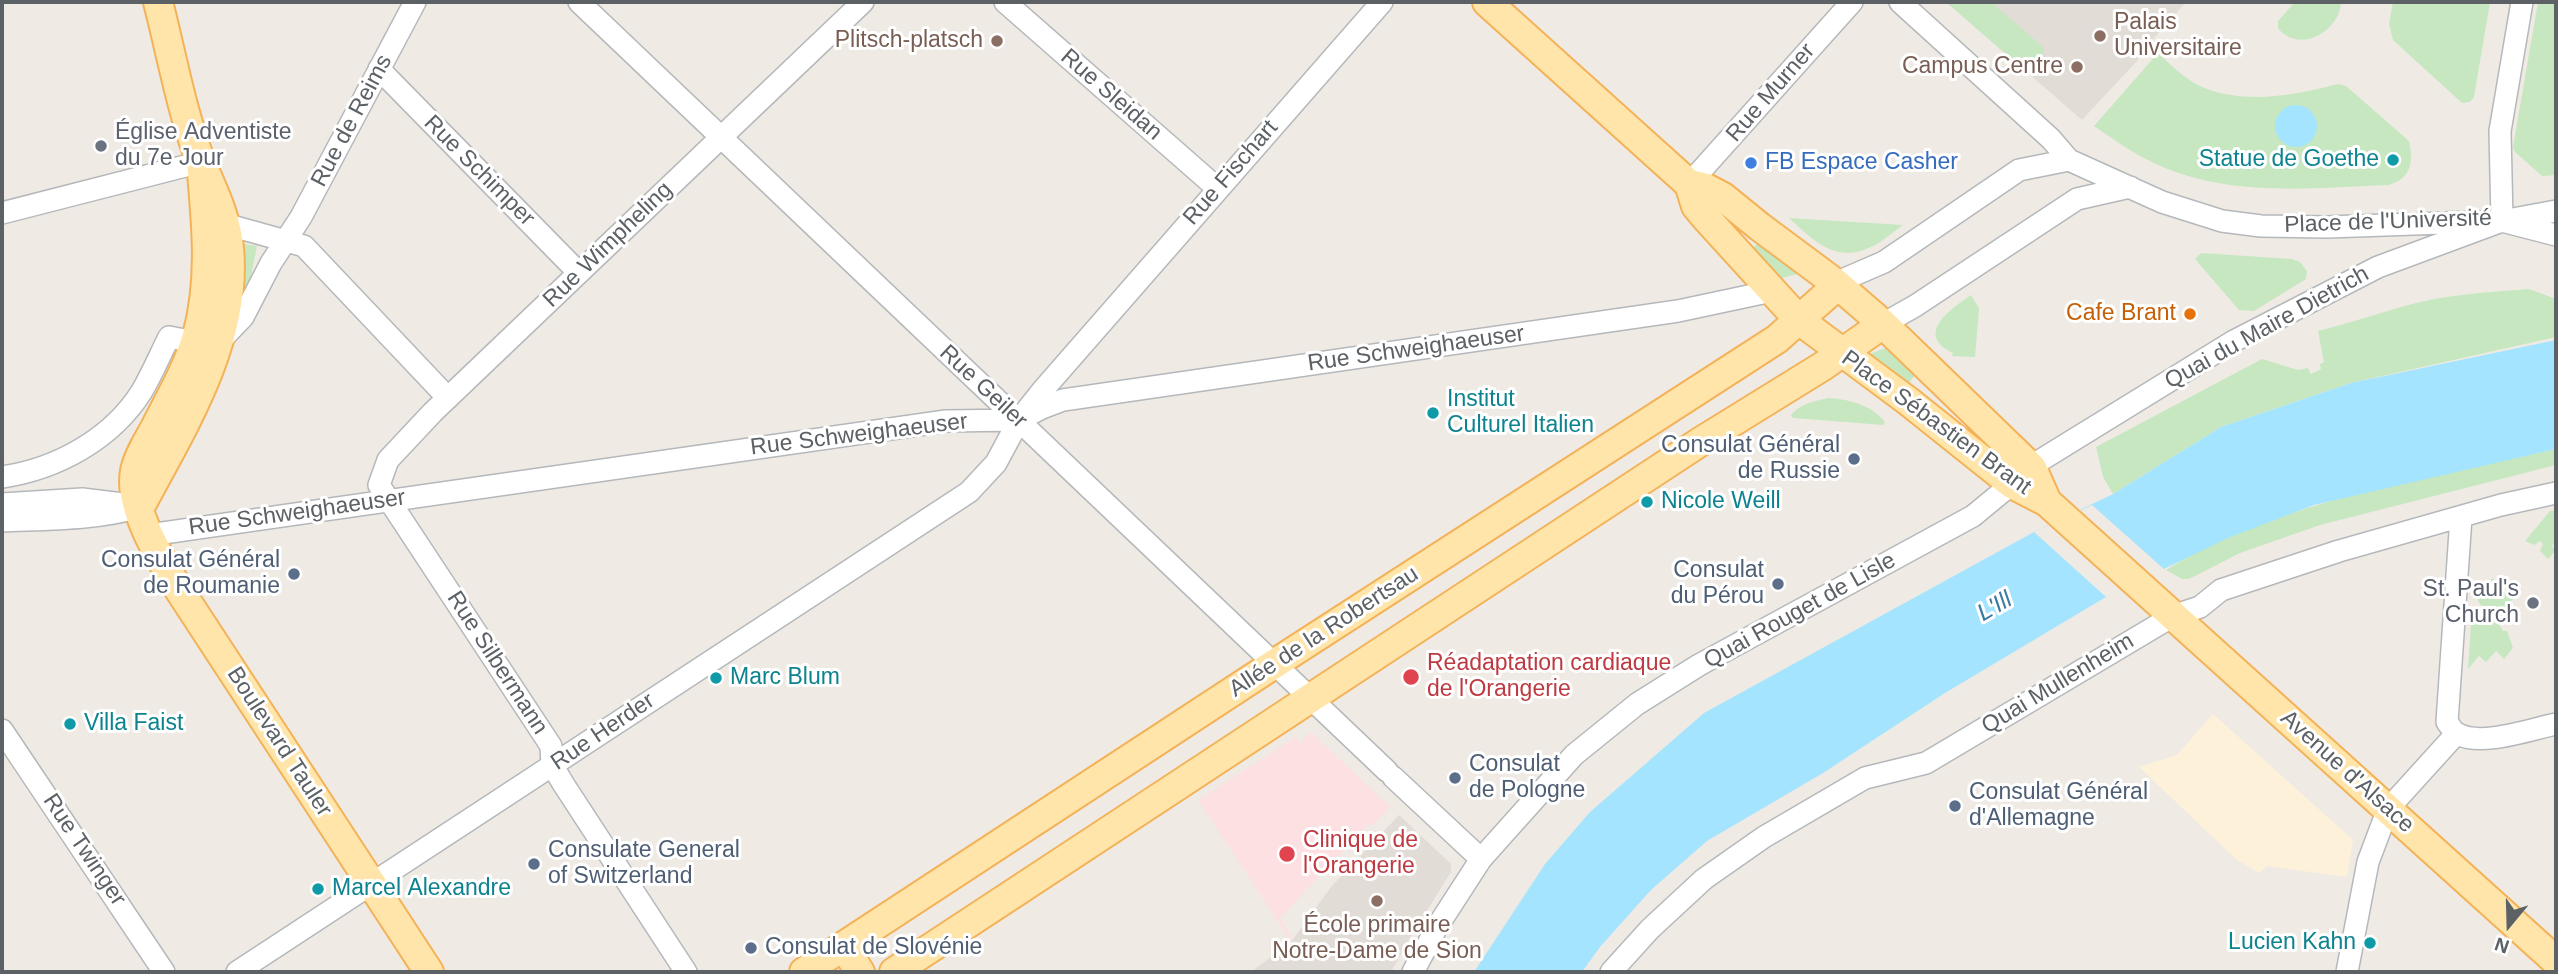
<!DOCTYPE html>
<meta charset="utf-8">
<style>
body{margin:0}
#map{position:relative;width:2558px;height:974px;overflow:hidden;background:#efebe4;font-family:Helvetica,sans-serif}
canvas{display:block}
.frame{position:absolute;inset:0;border:4px solid #5c6165;pointer-events:none}
.north{position:absolute;left:2474px;top:890px;width:70px;height:70px;-webkit-text-stroke:5px #fff;paint-order:stroke;rotate:199deg;font-size:19px;font-weight:700;line-height:28px;text-align:center;color:#5c6165}
.north::after{content:'';display:block;margin:auto;width:24px;height:32px;background:#5c6165;clip-path:polygon(50% 0,100% 100%,50% 72%,0 100%)}
</style>
<div id="map">
<canvas width="2558" height="974"></canvas>
<div class="frame"></div>
<div class="north">N</div>
</div>
<script>
const context = document.querySelector('canvas').getContext('2d');
context.lineJoin = 'round';
function fillPath(path, color) { context.fillStyle = color; context.fill(path, 'evenodd'); }
function trace(path, color, width, dash) { context.strokeStyle = color; context.lineWidth = width; context.lineCap = dash ? 'butt' : 'round'; context.setLineDash(dash || []); context.stroke(path); }
function drawText(font, color, halo, rows, align = 'center') {
  context.font = font + ' Helvetica,sans-serif'; context.lineWidth = 6; context.setLineDash([]); context.textBaseline = 'middle'; context.strokeStyle = halo; context.fillStyle = color; for (const [text, x, y, turn = 0] of rows) {
    context.save(); context.translate(x, y); context.rotate((+turn || 0) * Math.PI / 180); context.textAlign = isNaN(turn) ? turn : align; if (halo) context.strokeText(text, 0, 0); context.fillText(text, 0, 0); context.restore();
  }
}
const commercial = new Path2D(`
 M2213 714 2353 840 2347 877 2267 866 2259 873 2236 859 2139 767 2177 755Z`);
const education = new Path2D(`
 M1946 2H2186L2140 54 2138 60 2082 120Z
 M1399 815 1451 864V872L1408 941 1391 972H1251L1291 942 1331 887Z`);
const medical = new Path2D(`
 M1311 732 1390 807 1372 826 1369 824 1280 918 1293 938 1291 942 1198 800 1296 737 1300 743Z`);
const green = new Path2D(`
 M1946 2H1991L2044 48V59L2030 75Z
 M2295 2H2341C2340 31 2299 55 2278 28V21Z
 M2393 2 2425 4 2490 2 2474 97 2470 102 2462 103 2393 40 2389 24Z
 M2538 2H2556V175L2542 176 2514 151 2513 147Z
 M2158 53C2173 67 2188 82 2207 89 2250 104 2295 95 2338 84L2346 86 2409 141C2414 162 2411 178 2389 185 2310 188 2228 198 2154 163 2132 153 2113 139 2094 126Z
 M1789 218 1903 225C1893 232 1882 242 1871 247 1835 264 1813 240 1789 218Z
 M1759 242 1801 273 1782 278 1753 248Z
 M238 243 257 246 245 306 233 320Z
 M2201 253 2292 259 2300 262 2307 271 2306 279 2254 311 2239 310 2195 259Z
 M2529 289 2556 299V337L2351 383 2221 427 2113 494 2103 477 2096 447 2262 359 2298 370 2308 368 2311 374 2321 369 2320 364 2324 362 2318 331C2346 324 2373 315 2401 307 2441 295 2487 292 2529 289Z
 M1971 295 1979 308 1975 357 1952 356 1953 353C1913 334 1952 308 1971 295Z
 M1888 347 1915 375 1906 387 1865 356Z
 M1828 398C1848 399 1872 405 1885 422L1883 425 1793 418 1791 415C1800 404 1814 401 1828 398Z
 M2556 449V465L2320 525 2240 553 2189 579H2182L2166 570C2284 499 2424 479 2556 449Z
 M2556 510V544L2554 543 2552 546 2556 550 2548 559 2540 551 2543 544 2540 541 2534 545 2525 541 2550 511Z
 M2493 578 2499 587 2496 592 2499 594 2506 591 2514 598 2506 608 2501 609V613L2506 612 2508 615 2502 618 2485 610 2478 601V591Z
 M2483 617 2499 624 2503 631H2507L2513 648 2504 659 2496 651 2486 662 2479 656 2468 669 2471 624 2476 618Z`);
const water = new Path2D(`
 M2275 126a21 21 0 1 1 42 0a21 21 0 1 1-42 0Z
 M2556 340V449L2314 505 2228 538 2106 597 1945 693 1823 773 1707 841 1651 890 1600 947 1582 972H1474L1545 864 1590 812 1704 713 2034 532 2113 494 2221 427 2351 383Z`);
const pier = new Path2D(`
 M2092 505 2165 570 2106 597 2034 532Z`);
const minor = new Path2D(`
 M579 2 1387 771
 M1005 2 1217 188
 M1900 2 2051 139 2069 160 2162 202 2222 221 2261 226 2327 227 2502 221 2556 235
 M379 69 579 273
 M1689 184 1852 2
 M2 213 201 162
 M2502 221 2500 131 2522 2
 M225 224 304 246 448 398
 M1838 285 1847 278 1884 262 2019 170 2069 160
 M1883 324 1915 306 2077 199 2130 187
 M219 342 243 317 271 263 301 217 415 2
 M2 477C57 469 112 439 142 391 152 374 160 355 169 337L195 342
 M2 504 82 499 131 505
 M2461 517 2447 722C2451 727 2453 732 2458 734 2481 747 2531 729 2556 724
 M2 521C48 519 95 520 140 507
 M149 535 946 421 1019 420 1042 408 1063 400 1678 311 1772 291
 M2 730 164 972
 M1393 777 1481 859
 M237 972 969 492 996 463 1019 420 1042 391 1382 2
 M686 972 564 785 552 765 551 746 379 485 388 460 433 412 863 2
 M1413 972 1437 927 1481 859 1574 755 1637 704 1699 665 1973 516 2041 460 2234 341 2378 267 2502 221 2556 211
 M1611 972 1650 929 1704 879 1764 837 1865 778 1926 763 2173 616 2200 607 2221 590 2339 551 2501 505 2556 493
 M2347 972 2368 862 2388 809 2456 734`);
const major = new Path2D(`
 M1487 2 1689 184 1706 188 1723 197 1760 227 1838 285 1883 324 2032 468 2047 502
 M201 162C206 220 213 278 197 336 188 368 170 398 155 428 148 441 138 456 135 471 128 507 160 558 178 588L429 972
 M1689 184 1696 206 1706 218 1799 320 1908 401 2012 484 2047 502 2556 961
 M140 507C182 428 238 341 229 248 226 214 213 192 201 162 182 114 171 52 158 2
 M844 947 860 972
 M804 972 1288 655 1777 339 1838 285
 M894 972 1700 442 1823 366 1883 324`);
const markers = [
 [2100,36,7,"#8d6e63"],
 [997,41,7,"#8d6e63"],
 [2077,67,7,"#8d6e63"],
 [101,146,7,"#6b7280"],
 [2393,160,7,"#0f9aa8"],
 [1751,163,7,"#3f7fe0"],
 [2190,314,7,"#e8710a"],
 [1433,413,7,"#0f9aa8"],
 [1854,459,7,"#5c6f8a"],
 [1647,502,7,"#0f9aa8"],
 [294,574,7,"#5c6f8a"],
 [1778,584,7,"#5c6f8a"],
 [2533,603,7,"#6b7280"],
 [1411,677,9,"#e0444e"],
 [716,678,7,"#0f9aa8"],
 [70,724,7,"#0f9aa8"],
 [1455,778,7,"#5c6f8a"],
 [1955,806,7,"#5c6f8a"],
 [1287,854,9,"#e0444e"],
 [534,864,7,"#5c6f8a"],
 [318,889,7,"#0f9aa8"],
 [1377,901,7,"#8d6e63"],
 [2370,943,7,"#0f9aa8"],
 [751,948,7,"#5c6f8a"]
];
const educationNames = [
 ["Palais",2114,23,"left"],
 ["Universitaire",2114,49,"left"],
 ["Plitsch-platsch",983,41],
 ["Campus Centre",2063,67],
 ["École primaire",1377,926,"center"],
 ["Notre-Dame de Sion",1377,952,"center"]
];
const streetNames = [
 ["Rue Murner",1771,93,-49],
 ["Rue Sleidan",1111,95,41],
 ["Rue de Reims",352,121,-62],
 ["Rue Schimper",479,171,45],
 ["Rue Fischart",1231,173,-49],
 ["Place de l'Université",2388,222,-2],
 ["Rue Wimpheling",608,245,-44],
 ["Quai du Maire Dietrich",2267,328,-29],
 ["Rue Schweighaeuser",1416,349,-8],
 ["Rue Geiler",983,387,43],
 ["Place Sébastien Brant",1936,423,36],
 ["Rue Schweighaeuser",859,435,-7],
 ["Rue Schweighaeuser",297,513,-8],
 ["Quai Rouget de Lisle",1800,611,-29],
 ["Allée de la Robertsau",1324,632,-33],
 ["Rue Silbermann",497,663,57],
 ["Quai Mullenheim",2058,684,-31],
 ["Rue Herder",603,732,-34],
 ["Boulevard Tauler",279,742,57],
 ["Avenue d'Alsace",2347,772,42],
 ["Rue Twinger",84,850,56]
];
const worshipNames = [
 ["Église Adventiste",115,133],
 ["du 7e Jour",115,159],
 ["St. Paul's",2519,590,"right"],
 ["Church",2519,616,"right"]
];
const cultureNames = [
 ["Statue de Goethe",2379,160,"right"],
 ["Institut",1447,400],
 ["Culturel Italien",1447,426],
 ["Nicole Weill",1661,502],
 ["Marc Blum",730,678],
 ["Villa Faist",84,724],
 ["Marcel Alexandre",332,889],
 ["Lucien Kahn",2356,943,"right"]
];
const shopNames = [
 ["FB Espace Casher",1765,163]
];
const foodNames = [
 ["Cafe Brant",2176,314]
];
const serviceNames = [
 ["Consulat Général",1840,446,"right"],
 ["de Russie",1840,472,"right"],
 ["Consulat Général",280,561,"right"],
 ["de Roumanie",280,587,"right"],
 ["Consulat",1764,571,"right"],
 ["du Pérou",1764,597,"right"],
 ["Consulat",1469,765],
 ["de Pologne",1469,791],
 ["Consulat Général",1969,793],
 ["d'Allemagne",1969,819],
 ["Consulate General",548,851],
 ["of Switzerland",548,877],
 ["Consulat de Slovénie",765,948]
];
const healthNames = [
 ["Réadaptation cardiaque",1427,664],
 ["de l'Orangerie",1427,690],
 ["Clinique de",1303,841],
 ["l'Orangerie",1303,867]
];
const waterNames = [
 ["L'Ill",1995,607,-30]
];
fillPath(commercial, '#fef1da');
fillPath(education, '#e1dcd5');
fillPath(medical, '#fce0e2');
fillPath(green, '#c6e7c0');
fillPath(water, '#a4e4ff');
fillPath(pier, '#efebe4');
trace(minor, '#b5b8bb', 24);
trace(major, '#f4b258', 32);
trace(minor, '#fff', 21);
trace(major, '#ffe5a9', 28);
for (const [x, y, r, color] of markers) { const dot = new Path2D(); dot.arc(x, y, r, 0, 2 * Math.PI); context.fillStyle = color; context.fill(dot); trace(dot, '#fff', 2.5); }
drawText('23px', '#785e54', '#fff', educationNames, 'right');
drawText('23px', '#5c6165', '#fff', streetNames);
drawText('23px', '#5b616d', '#fff', worshipNames, 'left');
drawText('23px', '#0d838f', '#fff', cultureNames, 'left');
drawText('23px', '#366cbe', '#fff', shopNames, 'left');
drawText('23px', '#c56008', '#fff', foodNames, 'right');
drawText('23px', '#4e5e75', '#fff', serviceNames, 'left');
drawText('23px', '#be3a42', '#fff', healthNames, 'left');
drawText('italic 24px', '#3a7ba1', '#fff', waterNames);
</script>
